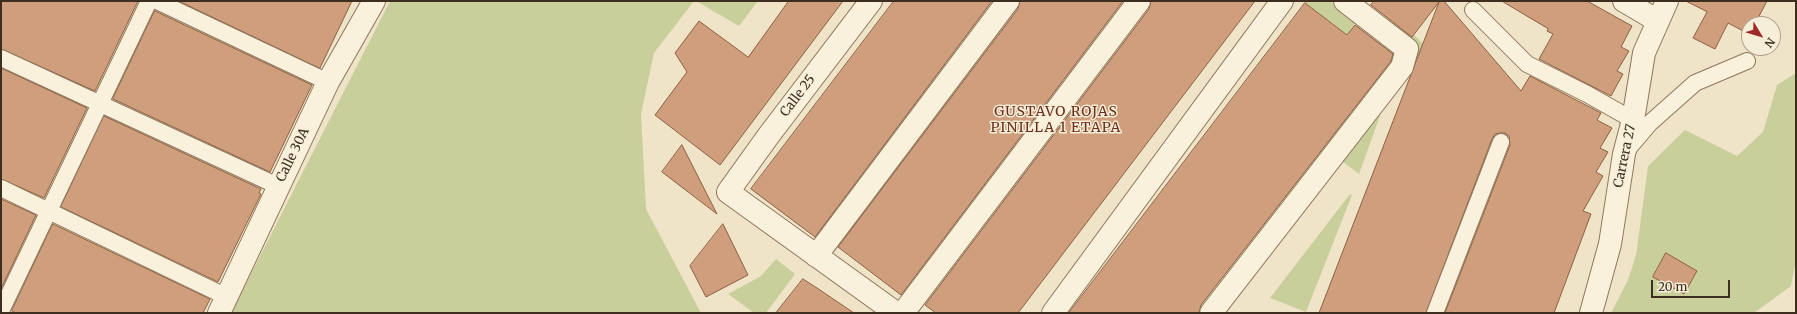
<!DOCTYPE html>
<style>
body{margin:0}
#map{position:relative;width:1797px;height:314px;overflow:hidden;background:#f0e4c8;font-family:Merriweather,serif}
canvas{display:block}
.frame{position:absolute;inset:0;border:2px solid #3d2e20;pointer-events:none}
.north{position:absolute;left:1741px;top:16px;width:40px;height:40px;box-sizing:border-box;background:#f7eed8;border:1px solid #ada18e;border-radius:50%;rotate:128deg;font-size:11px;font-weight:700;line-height:16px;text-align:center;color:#3d2e20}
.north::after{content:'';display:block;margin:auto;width:14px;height:18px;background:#9e2a2b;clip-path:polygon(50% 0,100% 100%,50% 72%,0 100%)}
.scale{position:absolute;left:1651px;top:280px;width:79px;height:18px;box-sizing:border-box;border:2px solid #3d2e20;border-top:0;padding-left:5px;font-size:12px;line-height:14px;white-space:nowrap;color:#3d2e20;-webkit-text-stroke:3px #f7eed8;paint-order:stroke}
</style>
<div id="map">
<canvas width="1797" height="314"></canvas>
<div class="frame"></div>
<div class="north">N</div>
<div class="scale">20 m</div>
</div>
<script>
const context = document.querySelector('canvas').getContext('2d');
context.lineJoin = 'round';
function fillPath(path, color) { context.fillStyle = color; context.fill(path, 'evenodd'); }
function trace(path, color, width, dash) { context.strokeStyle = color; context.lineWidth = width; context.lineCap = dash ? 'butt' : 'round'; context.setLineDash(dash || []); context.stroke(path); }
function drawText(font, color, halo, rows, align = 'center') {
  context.font = font + ' Merriweather,serif'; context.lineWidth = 3; context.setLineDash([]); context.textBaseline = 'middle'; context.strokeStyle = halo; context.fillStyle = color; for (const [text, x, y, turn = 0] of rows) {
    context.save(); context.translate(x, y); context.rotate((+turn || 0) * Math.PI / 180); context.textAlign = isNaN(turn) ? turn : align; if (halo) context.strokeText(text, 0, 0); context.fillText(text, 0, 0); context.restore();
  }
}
const green = new Path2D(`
 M390 1H694L654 53 641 114 646 209 701 313H231Z
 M696 1H758L739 26Z
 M1306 1H1330L1356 22 1347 35 1305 3Z
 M1395 18 1426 46 1418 64 1417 50 1391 28Z
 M1796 73V259L1791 286 1754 313H1611L1628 280 1636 255 1648 166 1685 130 1737 156 1763 132 1777 85Z
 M1376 114 1380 116 1359 174 1343 162 1341 157Z
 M1350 194 1352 195 1306 312 1270 298Z
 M776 259 795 274 766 313H754L728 294 761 276Z`);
const building = new Path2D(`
 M1 1H138L95 91 1 49Z
 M179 1H352L320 68Z
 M789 1H843L720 165 655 115 687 72 675 53 699 21 748 57Z
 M894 1H992L815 237 751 189Z
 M1020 1H1123L901 295 838 247 1018 9Z
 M1151 1H1255L1018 313H936L925 305 1149 9Z
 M1374 1H1444L1521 91 1530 76 1601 113 1597 120 1612 128 1600 148 1608 152 1596 172 1603 176 1583 211 1591 214 1554 313H1445L1510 145 1509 136 1505 133H1500L1495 134 1492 139 1426 313H1319L1439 2 1412 37 1371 5Z
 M1502 1H1587L1632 26 1621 47 1629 51 1617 71 1623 74 1611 96 1539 59 1553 34 1547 31 1548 29Z
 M1686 1H1767L1755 24H1749V34L1728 23 1715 49 1693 38 1707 12Z
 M1305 3 1347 35 1355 25 1393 54 1391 61 1201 305 1199 313H1069Z
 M155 11 312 85 270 172 113 99Z
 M1 68 87 108 44 198 1 179Z
 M104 116 261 189 259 193 261 194 218 282 61 207Z
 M682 145 717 214 662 172Z
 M1 199 36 215 1 289Z
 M53 224 210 299 203 313H16L12 311Z
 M723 224 748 275 706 297 690 266Z
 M1666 253 1697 271 1684 294 1653 277Z
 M803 279 817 288 854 313H776Z`);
const service = new Path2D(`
 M157 1 328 82
 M1473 10 1527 64 1587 94 1633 120
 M1 58 278 186
 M1627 150 1650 123 1695 83 1747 61
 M1 188 227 297
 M1 311 149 1
 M1435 313 1501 142`);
const minor = new Path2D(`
 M871 1 769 135 728 192 896 313
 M1624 1 1658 21
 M816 256 1008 1
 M219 313 328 82 374 1
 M903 313 1139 1
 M1053 313 1282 1
 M1211 313 1402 67 1407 49 1345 1`);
const tertiary = new Path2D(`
 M1591 313 1610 244 1624 154 1633 120 1644 53 1667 1`);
const streetNames = [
 ["Calle 25",798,96,-53],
 ["Calle 30A",293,155,-64],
 ["Carrera 27",1625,156,-78]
];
const neighbourhoodNames = [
 ["GUSTAVO ROJAS",1056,112],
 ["PINILLA 1 ETAPA",1056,128]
];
fillPath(green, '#c9cf9b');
fillPath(building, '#cf9f7d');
trace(building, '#8d5f41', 1);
trace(service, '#8d765c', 18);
trace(minor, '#8d765c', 24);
trace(tertiary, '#8d765c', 24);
trace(service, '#faf1dc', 16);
trace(minor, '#faf1dc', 22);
trace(tertiary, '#faf1dc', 22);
drawText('13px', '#3d2e20', '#f7eed8', streetNames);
context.letterSpacing = '1px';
drawText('14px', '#6b2e1e', '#f7eed8', neighbourhoodNames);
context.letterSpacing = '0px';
</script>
